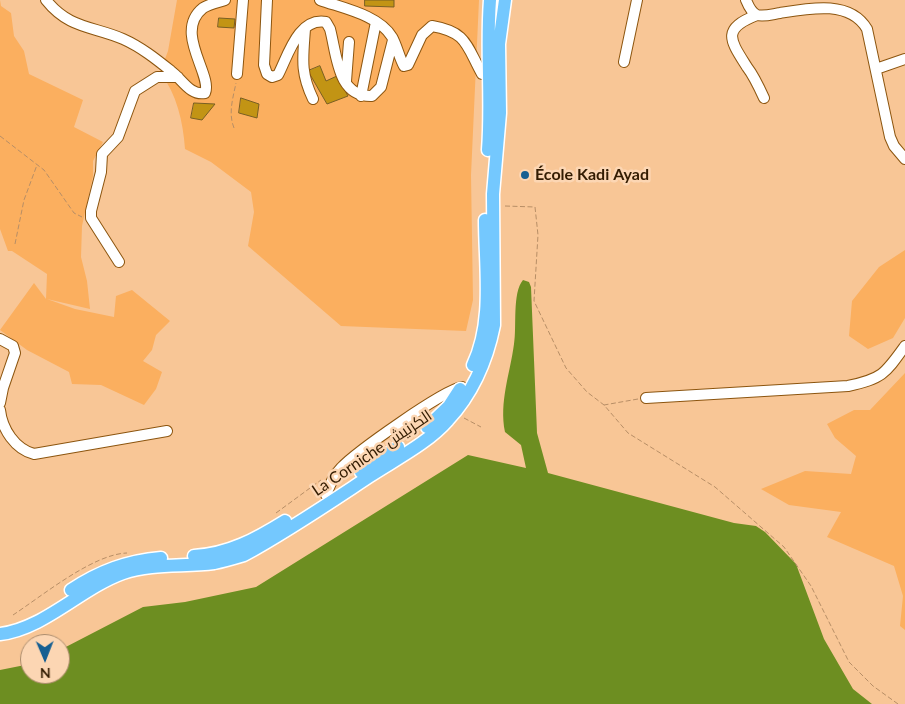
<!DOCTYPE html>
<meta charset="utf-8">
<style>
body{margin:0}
#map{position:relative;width:905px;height:704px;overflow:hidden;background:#f8c696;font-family:Lato,sans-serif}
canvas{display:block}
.north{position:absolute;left:20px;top:634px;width:50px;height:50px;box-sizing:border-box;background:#fcd6b3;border:1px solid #ac8c6c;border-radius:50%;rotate:179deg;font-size:14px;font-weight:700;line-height:20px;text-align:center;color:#331c02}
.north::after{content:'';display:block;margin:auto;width:18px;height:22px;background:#165f92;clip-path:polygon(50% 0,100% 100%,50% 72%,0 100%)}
</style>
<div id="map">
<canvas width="905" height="704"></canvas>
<div class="north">N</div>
</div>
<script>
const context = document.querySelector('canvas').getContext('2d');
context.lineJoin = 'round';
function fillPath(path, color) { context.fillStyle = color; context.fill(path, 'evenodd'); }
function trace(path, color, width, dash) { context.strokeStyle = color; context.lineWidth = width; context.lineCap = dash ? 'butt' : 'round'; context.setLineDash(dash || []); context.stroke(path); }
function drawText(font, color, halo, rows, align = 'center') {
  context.font = font + ' Lato,Cairo,sans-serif'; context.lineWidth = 5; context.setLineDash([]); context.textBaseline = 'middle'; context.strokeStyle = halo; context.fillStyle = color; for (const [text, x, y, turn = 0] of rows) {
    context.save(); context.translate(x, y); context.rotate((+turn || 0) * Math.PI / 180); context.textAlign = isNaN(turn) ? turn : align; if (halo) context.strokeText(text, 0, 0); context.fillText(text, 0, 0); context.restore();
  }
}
const green = new Path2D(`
 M0 0 1 6 11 13 14 36 24 51 29 74 83 100 74 127 103 142 93 161V176L82 226 81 257 87 281 90 309 47 299 75 309 114 317 116 296 132 290 170 321 156 335 152 350 143 361 162 372 156 389 144 405 101 385 72 384 69 372 27 350 0 330 34 283 46 299 47 274 12 251H8L0 229Z
 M177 0H479L471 175 473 300 466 331 341 326 248 246 254 212 251 192 211 162 185 149C183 121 177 95 160 72L168 51Z
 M905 250V318L893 338 868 349 849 336 852 301 879 267Z
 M905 373V630L900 626 903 596 894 566 827 537 841 512 789 505 761 489 805 471 851 474 856 456 835 438 827 424 854 410H870Z`);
const water = new Path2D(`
 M523 280 529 282 531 287 537 433 548 473 734 523 756 526 765 532 796 564 824 639 853 689 872 704H0V670L30 664V674H60V650L143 607 185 602 256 587 468 455 526 468 521 445 505 432C499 402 510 374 514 344 517 327 512 293 523 280Z`);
const building = new Path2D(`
 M365 0H394V7L365 6Z
 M219 18 235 19 234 28 218 27Z
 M320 66 326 81 337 76 348 96 327 104 308 71Z
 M241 98 259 104 257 118 239 113Z
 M194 103 215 104 202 120 191 118Z`);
const path = new Path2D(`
 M234 128C228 113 233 98 236 83
 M0 136 44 170 74 213 82 217
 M505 206 535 207 538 235 534 301 566 368 587 392 604 405
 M15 244 24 200 37 165
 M638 399 604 405 628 433 715 487 784 547 811 586 849 662 873 686 898 704
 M464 418 481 427
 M276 513 321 480
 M13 615C42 596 93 554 127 553`);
const minor = new Path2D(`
 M46 0C69 29 93 26 123 39 141 47 156 59 171 71 182 79 190 96 205 93 213 75 173 32 203 8 209 4 219 2 225 0
 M267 0 264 65 267 74 272 77 278 75C288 56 298 17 326 22L330 29C337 55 337 97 372 96L381 87 393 40
 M320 0C342 8 379 15 392 37 397 46 399 57 404 66L408 65 422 35 432 26C467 32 466 45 482 74L495 77
 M746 0C748 5 752 13 757 15 764 17 773 14 780 13 810 8 850 0 867 29L890 137 894 146 905 159
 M757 15C721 29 730 40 747 67 754 76 759 87 764 98
 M305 29C303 58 300 72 313 99
 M624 62 637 0
 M876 69 905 59
 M237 74 243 0
 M346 81 349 42
 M361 96 376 22
 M119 262 91 218V211L101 172 102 154 118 137 135 91 157 77H178
 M0 339 13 346 15 353 3 388 0 403
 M646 398 848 386C882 379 885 374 905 346
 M0 410C2 429 15 449 34 454L167 431
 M326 495C330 485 333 476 341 468 356 452 442 391 462 387`);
const major = new Path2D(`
 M488 150C492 100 486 50 490 0
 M473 365C494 321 485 267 485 220
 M427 427 449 406 460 389
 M361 472 398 447
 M194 556C229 554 256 539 285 521
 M71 590C100 571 127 561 161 558
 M0 634C44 629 81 588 123 573 152 563 185 567 214 563 224 561 234 558 244 555 288 531 329 503 370 476 396 459 428 443 448 420 472 394 487 360 494 325L493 194 500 113 499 44 505 0`);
const markers = [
 [525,175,5,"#165f92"]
];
const poiNames = [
 ["École Kadi Ayad",535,175]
];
const streetNames = [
 ["La Corniche الكرنيش",372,453,-34]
];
fillPath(green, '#fbaf5f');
fillPath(water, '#6d8e21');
fillPath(building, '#c29414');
trace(building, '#795f23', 1);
trace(minor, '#8c550f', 12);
trace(major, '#fff', 15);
trace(path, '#b78e66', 1, [5, 2.5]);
trace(minor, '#fff', 10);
trace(major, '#74c8fe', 12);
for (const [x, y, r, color] of markers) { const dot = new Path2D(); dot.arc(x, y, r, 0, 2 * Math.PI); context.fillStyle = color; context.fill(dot); trace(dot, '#fcd6b3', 2); }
drawText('bold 16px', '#331c02', '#fcd6b3', poiNames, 'left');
drawText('16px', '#331c02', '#fcd6b3', streetNames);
</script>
